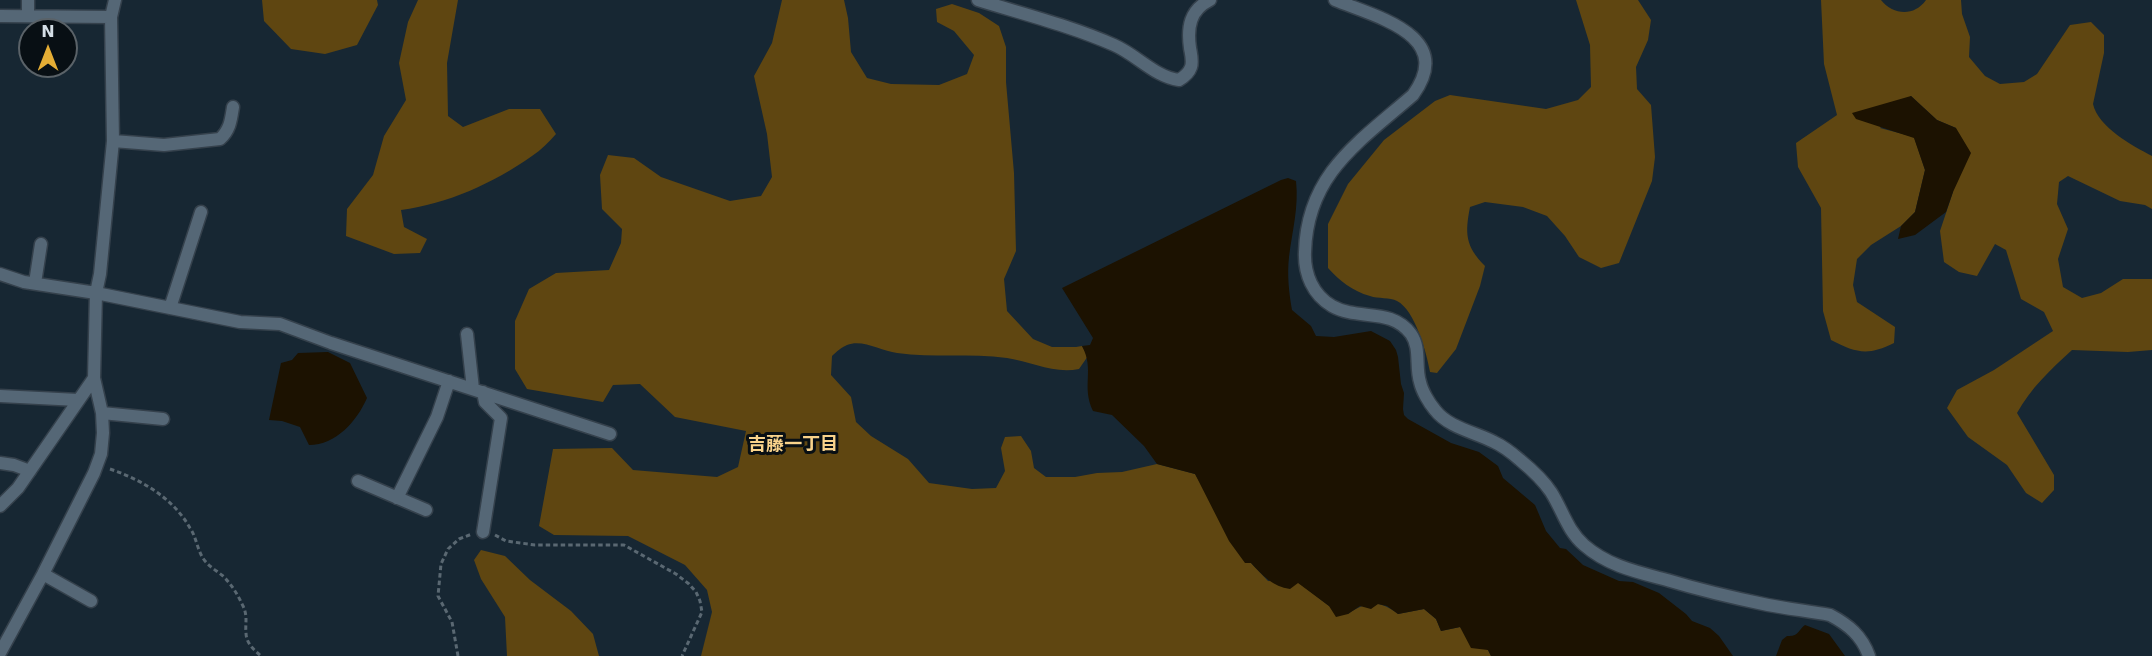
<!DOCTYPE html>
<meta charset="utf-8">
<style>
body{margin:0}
#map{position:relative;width:2152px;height:656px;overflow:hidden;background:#172733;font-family:"DejaVu Sans",sans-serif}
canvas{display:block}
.north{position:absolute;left:18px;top:18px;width:60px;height:60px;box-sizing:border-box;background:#080f14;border:2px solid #5a6268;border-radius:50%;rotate:0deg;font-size:16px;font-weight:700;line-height:24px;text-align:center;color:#d4dee6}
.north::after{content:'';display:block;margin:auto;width:21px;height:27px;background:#e4ad35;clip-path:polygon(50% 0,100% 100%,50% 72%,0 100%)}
</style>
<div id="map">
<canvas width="2152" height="656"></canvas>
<div class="north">N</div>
</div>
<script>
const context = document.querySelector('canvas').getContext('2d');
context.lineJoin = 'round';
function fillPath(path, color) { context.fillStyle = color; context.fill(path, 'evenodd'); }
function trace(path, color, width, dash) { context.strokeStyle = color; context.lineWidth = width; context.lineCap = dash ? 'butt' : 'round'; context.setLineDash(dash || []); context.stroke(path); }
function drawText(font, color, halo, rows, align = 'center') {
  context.font = font + ' "DejaVu Sans","Noto Sans JP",sans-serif'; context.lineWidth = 6; context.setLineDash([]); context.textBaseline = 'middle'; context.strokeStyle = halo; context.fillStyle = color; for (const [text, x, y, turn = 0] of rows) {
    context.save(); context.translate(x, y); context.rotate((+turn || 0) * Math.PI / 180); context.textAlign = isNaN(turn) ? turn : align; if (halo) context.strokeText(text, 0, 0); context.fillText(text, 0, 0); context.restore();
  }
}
const forest = new Path2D(`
 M262 0H377L378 5 357 45 325 54 291 49 264 21Z
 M418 0H458L447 63 448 116 463 127 509 109H540L556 134C549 142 541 150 532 156 494 183 447 204 401 210L404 227 427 239 420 253 394 254 346 236 347 209 373 175 384 136 406 100 399 63 408 22Z
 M782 0H844L848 18 851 52 867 78 891 84 939 85 967 74 974 55 954 31 937 22 936 9 952 4 979 13 999 26 1006 47V82L1014 173 1016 251 1004 279 1007 311 1033 339 1052 347H1076L1082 346 1088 356 1079 369C1054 374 1032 362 1007 358 970 353 933 358 897 353 881 351 863 339 847 345 842 347 836 352 832 356L831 375 851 397 856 422 871 436 908 459 929 483 972 489 996 488 1005 471 1001 448 1005 437 1021 436 1031 451 1034 468 1046 477H1075L1097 473 1122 472 1157 464 1195 474 1251 563 1268 581 1298 582 1329 606 1348 614C1367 601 1380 600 1398 614L1424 609 1436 619 1441 631 1460 627 1488 650 1491 656H701L712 612 707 590 685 565 628 536 554 535 539 526 553 449 612 448 633 470 717 477 738 467 746 431 675 417 640 384 613 385 603 402 527 389 515 369V321L529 289 556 273 609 270 621 243 622 229 602 209 600 175 608 155 634 158 661 177 730 201 761 196 772 177 767 134 754 76 772 43Z
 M1576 0H1638L1651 20 1648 40 1636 67 1637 89 1651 105 1655 157 1652 181 1619 263 1601 268 1579 257 1565 236 1547 216 1523 207 1485 202 1470 207C1465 233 1465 246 1485 266L1480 286 1456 349 1437 373 1430 372C1427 354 1415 310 1397 301 1390 297 1378 299 1370 296 1352 291 1340 281 1328 268V224L1348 184 1384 140 1435 101 1450 95 1546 109 1578 100 1591 87 1590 45Z
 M1821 0H1881C1893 15 1914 17 1926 0H1961L1962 14 1970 37 1969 57 1985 76 2000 84 2024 82 2037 74 2070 25 2091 22 2104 35V53L2093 104C2098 127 2133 146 2152 156V209L2145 205 2120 201 2068 176 2059 182 2057 204 2068 229 2058 259 2063 287 2082 298 2101 293 2123 279H2152V350L2128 352 2072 350C2050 370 2031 388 2017 413L2054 475V490L2042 503 2026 493 2007 465 1968 437 1947 408 1957 390 1994 370 2053 331 2044 312 2021 299 2006 250 1995 244 1977 276 1959 272 1944 262 1940 231 1953 192 1956 128 1937 120 1911 96 1880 128 1914 137 1925 170 1915 212 1901 226 1871 245 1857 259 1853 285 1857 302 1895 327 1894 343C1868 356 1856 353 1831 340L1823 311 1821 208 1798 167 1796 143 1837 115 1824 64Z
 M481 550 505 556 530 580 571 611 593 634 599 656H507L505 617 481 579 474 560Z`);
const water = new Path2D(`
 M1911 96 1937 120 1956 128 1971 153 1953 192 1946 212 1915 235 1898 239 1901 226 1915 212 1925 170 1914 138 1856 119 1852 113Z
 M1288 178 1296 181C1299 207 1292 232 1289 257 1287 275 1289 293 1292 310L1311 326 1316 336 1334 337 1371 331 1390 341 1396 350 1398 357 1401 384 1404 393 1403 409 1404 415 1408 419 1451 443 1479 452 1498 466 1503 478 1535 505 1546 531 1560 548 1566 549 1583 565 1619 581 1633 582 1659 593 1686 614 1692 621 1710 628 1719 636 1733 656H1491L1488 650 1471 648 1460 627 1441 631 1436 619 1424 609 1398 614 1387 606 1378 604 1371 609 1360 606 1348 614 1336 617 1329 606 1298 583 1290 589C1273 587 1262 575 1251 563H1245L1229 541 1195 474 1157 464 1144 446 1112 415 1093 411C1081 386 1095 370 1082 346L1090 345 1093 338 1062 288 1281 180Z
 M328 352 350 363 367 398C357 421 336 445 309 445L300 427 282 421 269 420 281 363 292 360 298 353Z
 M1805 625 1829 634 1845 656H1776L1782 640 1787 636C1799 637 1798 630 1805 625Z`);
const path = new Path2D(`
 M110 469C142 480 173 498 190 528 197 538 197 551 205 561 210 567 217 571 223 576 232 585 238 595 243 606 248 616 245 624 246 633 246 643 254 650 261 656
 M495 535 506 541 535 545H624L676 574 689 584 696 592 700 601 702 612 682 656
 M458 656 452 622 438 596 441 564 448 549 459 539 472 534`);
const street = new Path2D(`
 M28 0V16
 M978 0C1023 14 1071 26 1114 45 1137 55 1155 77 1179 80 1184 77 1189 73 1191 67 1193 61 1191 54 1190 48 1187 27 1190 10 1210 0
 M1335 0C1376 17 1456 35 1413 95 1359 142 1307 174 1305 252 1304 274 1313 295 1332 306 1358 321 1391 307 1411 334 1421 348 1415 366 1420 382 1422 391 1429 403 1435 410 1449 428 1475 432 1494 442 1503 446 1512 453 1520 460 1531 469 1543 480 1551 492 1563 511 1567 530 1584 545 1608 566 1637 572 1667 580 1700 590 1734 598 1768 605 1788 609 1809 611 1830 615 1849 625 1862 636 1869 656
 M0 16 111 17
 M113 141 164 145 220 139C230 130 231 120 233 107
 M0 274 24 282 96 293 240 322 280 324 331 343 610 434
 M35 283 41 244
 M170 308 201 212
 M467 334 473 389
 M483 392 485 402 501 418 483 532
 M0 396 78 400
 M102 413 163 419
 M0 463 14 465 30 471
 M358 481 426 510
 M397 498 437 417 449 381
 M0 506 18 488 94 378
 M43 574 91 601
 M0 653 43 574 94 473 101 454 103 433 102 413 94 378 96 293 100 274 113 141 111 17 115 0`);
const neighbourhoodNames = [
 ["吉藤一丁目",793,445]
];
fillPath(forest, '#5f4611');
fillPath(water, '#1c1201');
trace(street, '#35414c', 15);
trace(path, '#5a6872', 3, [4.5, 3]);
trace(street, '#556776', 12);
drawText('bold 18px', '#f9d38b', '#080f14', neighbourhoodNames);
</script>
